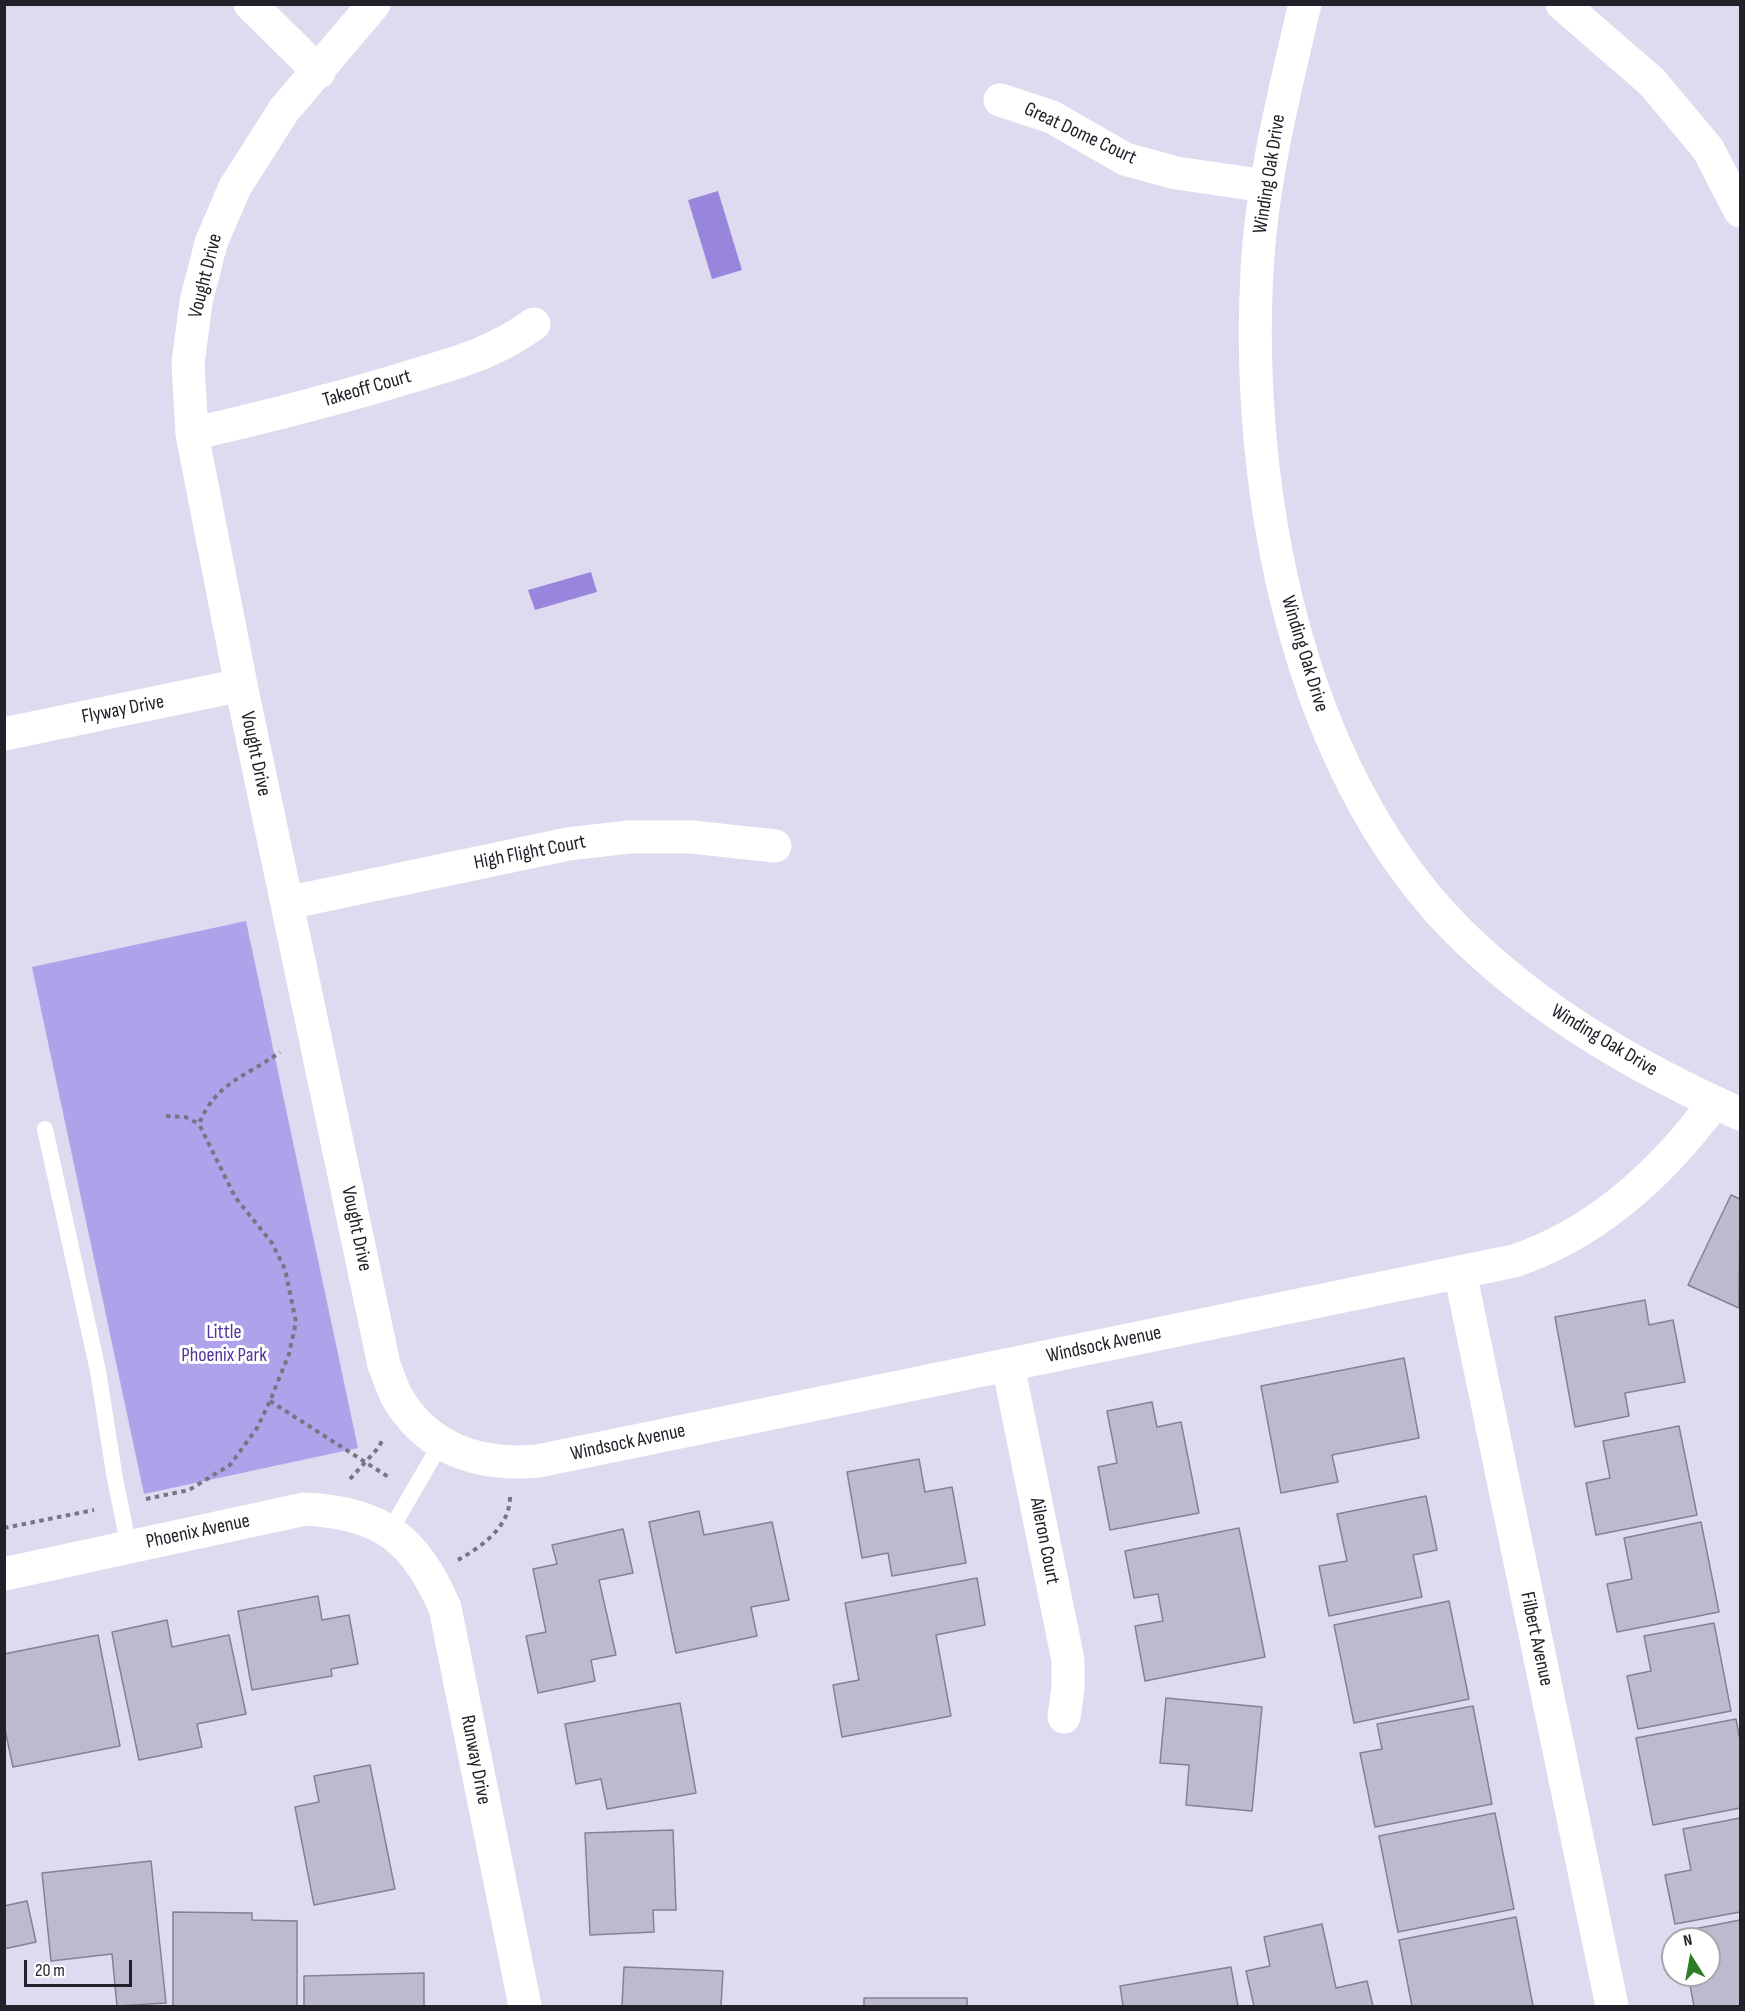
<!DOCTYPE html>
<style>
body{margin:0}
#map{position:relative;width:1745px;height:2011px;overflow:hidden;background:#dedbf1;font-family:"Sofia Sans Condensed",sans-serif}
canvas{display:block}
.frame{position:absolute;inset:0;border:6px solid #222129;pointer-events:none}
.north{position:absolute;left:1661px;top:1927px;width:60px;height:60px;box-sizing:border-box;background:#fff;border:2px solid #a7a6a9;border-radius:50%;rotate:349deg;font-size:16px;font-weight:700;line-height:24px;text-align:center;color:#222129}
.north::after{content:'';display:block;margin:auto;width:21px;height:27px;background:#2e7d27;clip-path:polygon(50% 0,100% 100%,50% 72%,0 100%)}
.scale{position:absolute;left:24px;top:1960px;width:108px;height:27px;box-sizing:border-box;border:3px solid #222129;border-top:0;padding-left:8px;font-size:18px;line-height:21px;white-space:nowrap;color:#222129;-webkit-text-stroke:4px #fff;paint-order:stroke}
</style>
<div id="map">
<canvas width="1745" height="2011"></canvas>
<div class="frame"></div>
<div class="north">N</div>
<div class="scale">20 m</div>
</div>
<script>
const context = document.querySelector('canvas').getContext('2d');
context.lineJoin = 'round';
function fillPath(path, color) { context.fillStyle = color; context.fill(path, 'evenodd'); }
function trace(path, color, width, dash) { context.strokeStyle = color; context.lineWidth = width; context.lineCap = dash ? 'butt' : 'round'; context.setLineDash(dash || []); context.stroke(path); }
function drawText(font, color, halo, rows, align = 'center') {
  context.font = font + ' "Sofia Sans Condensed",sans-serif'; context.lineWidth = 6; context.setLineDash([]); context.textBaseline = 'middle'; context.strokeStyle = halo; context.fillStyle = color; for (const [text, x, y, turn = 0] of rows) {
    context.save(); context.translate(x, y); context.rotate((+turn || 0) * Math.PI / 180); context.textAlign = isNaN(turn) ? turn : align; if (halo) context.strokeText(text, 0, 0); context.fillText(text, 0, 0); context.restore();
  }
}
const green = new Path2D(`
 M246 921 358 1448 144 1494 32 967Z`);
const water = new Path2D(`
 M718 191 742 270 712 279 688 200Z
 M591 572 597 592 535 610 528 590Z`);
const building = new Path2D(`
 M1731 1195 1740 1199 1739 1308 1688 1285Z
 M1645 1300 1649 1325 1673 1320 1685 1382 1625 1393 1629 1416 1575 1427 1555 1317Z
 M1404 1358 1419 1438 1332 1455 1338 1482 1281 1493 1261 1386Z
 M1152 1402 1157 1427 1181 1422 1199 1513 1110 1530 1098 1467 1117 1463 1107 1411Z
 M1679 1426 1697 1515 1596 1535 1586 1483 1610 1478 1603 1441Z
 M919 1459 925 1492 952 1487 966 1563 892 1576 888 1553 862 1558 847 1472Z
 M1426 1496 1437 1550 1413 1555 1422 1597 1329 1616 1319 1566 1347 1561 1337 1514Z
 M699 1511 704 1535 772 1522 789 1600 751 1607 757 1636 676 1653 649 1522Z
 M1701 1522 1719 1612 1617 1632 1607 1584 1632 1579 1624 1538Z
 M1239 1528 1265 1657 1145 1681 1135 1626 1163 1621 1158 1594 1134 1598 1125 1551Z
 M623 1529 633 1573 599 1580 616 1655 591 1660 595 1681 538 1693 526 1636 546 1632 533 1569 557 1564 552 1545Z
 M977 1578 985 1625 936 1635 951 1716 842 1737 833 1685 859 1680 845 1603Z
 M318 1596 322 1620 349 1615 358 1664 331 1669 332 1676 252 1690 238 1611Z
 M1449 1601 1469 1699 1354 1723 1334 1625Z
 M167 1620 172 1647 229 1635 246 1714 197 1724 202 1747 139 1760 112 1632Z
 M1714 1623 1731 1711 1638 1729 1627 1676 1651 1671 1644 1636Z
 M98 1635 120 1746 13 1767 4 1725V1654Z
 M1166 1698 1262 1707 1252 1811 1186 1805 1189 1765 1160 1763Z
 M680 1703 696 1793 607 1809 601 1779 576 1784 565 1724Z
 M1473 1706 1492 1804 1375 1827 1360 1753 1382 1749 1377 1724Z
 M1736 1719 1740 1740V1808L1653 1825 1636 1738Z
 M370 1765 395 1889 314 1905 295 1807 319 1802 314 1776Z
 M1495 1813 1514 1909 1398 1932 1379 1836Z
 M1740 1818V1912L1675 1924 1665 1875 1691 1870 1683 1829Z
 M673 1830 676 1910H653L654 1932 590 1935 585 1833Z
 M151 1861 166 2003 117 2006 112 1954 51 1961 42 1873Z
 M27 1901 36 1942 4 1949V1906Z
 M173 1912 252 1913V1920L297 1921V2006H173Z
 M1516 1917 1533 2006H1412L1399 1940Z
 M1740 1920V2006H1694L1688 1975H1709V1939H1681L1679 1932Z
 M1322 1924 1336 1988 1367 1981 1373 2006H1254L1246 1971 1270 1966 1264 1937Z
 M624 1967 723 1971 721 2006H622Z
 M1231 1967 1238 2006H1123L1120 1986Z
 M424 1973V2006H304V1976Z
 M864 1998H967V2006H864Z`);
const path = new Path2D(`
 M166 1116 185 1117 199 1124
 M270 1401 390 1478
 M350 1479 379 1447 383 1438
 M146 1499 189 1490 230 1465 257 1428 270 1401 289 1354 296 1322 285 1269 272 1243 235 1197 199 1124C216 1082 246 1077 280 1052
 M4 1528 94 1510
 M458 1560C481 1547 510 1527 510 1497`);
const lane = new Path2D(`
 M45 1129 98 1371 115 1479 129 1547
 M390 1531 441 1443`);
const street = new Path2D(`
 M250 4 319 72
 M374 4 284 110 235 187 211 243 196 302 188 363 192 434 241 685 384 1365C389 1376 392 1389 398 1399 430 1451 481 1466 538 1461L1514 1261C1598 1233 1662 1173 1714 1103
 M1562 4 1652 82 1708 149 1740 211
 M1000 100 1052 117 1125 159 1176 173 1266 186
 M192 434C265 417 338 399 409 377 458 362 492 354 534 324
 M4 734 241 685
 M287 903 568 844 629 837H692L775 846
 M1460 1272 1612 2006
 M1008 1365 1068 1660V1688L1064 1717
 M4 1574 305 1509C381 1513 415 1538 445 1608L525 2006`);
const secondary = new Path2D(`
 M1305 4C1284 93 1262 180 1257 271 1245 490 1296 765 1454 927 1536 1010 1635 1067 1740 1114`);
const streetNames = [
 ["Great Dome Court",1080,134,25],
 ["Winding Oak Drive",1270,174,-81],
 ["Vought Drive",206,276,-76],
 ["Takeoff Court",367,389,-16],
 ["Winding Oak Drive",1304,654,73],
 ["Flyway Drive",123,710,-11],
 ["Vought Drive",255,754,78],
 ["High Flight Court",530,853,-11],
 ["Winding Oak Drive",1604,1041,31],
 ["Vought Drive",356,1229,78],
 ["Windsock Avenue",1104,1345,-12],
 ["Windsock Avenue",628,1443,-12],
 ["Phoenix Avenue",198,1532,-12],
 ["Aileron Court",1044,1541,79],
 ["Filbert Avenue",1536,1639,78],
 ["Runway Drive",475,1760,79]
];
const parkNames = [
 ["Little",224,1333],
 ["Phoenix Park",224,1356]
];
fillPath(green, '#afa2ea');
fillPath(water, '#9886dd');
fillPath(building, '#bdbad0');
trace(building, '#848195', 1.5);
trace(path, '#777583', 4, [4.5, 4.5]);
trace(lane, '#fff', 16);
trace(street, '#fff', 33);
trace(secondary, '#fff', 33);
drawText('20px', '#222129', '#fff', streetNames);
drawText('20px', '#523399', '#fff', parkNames);
</script>
